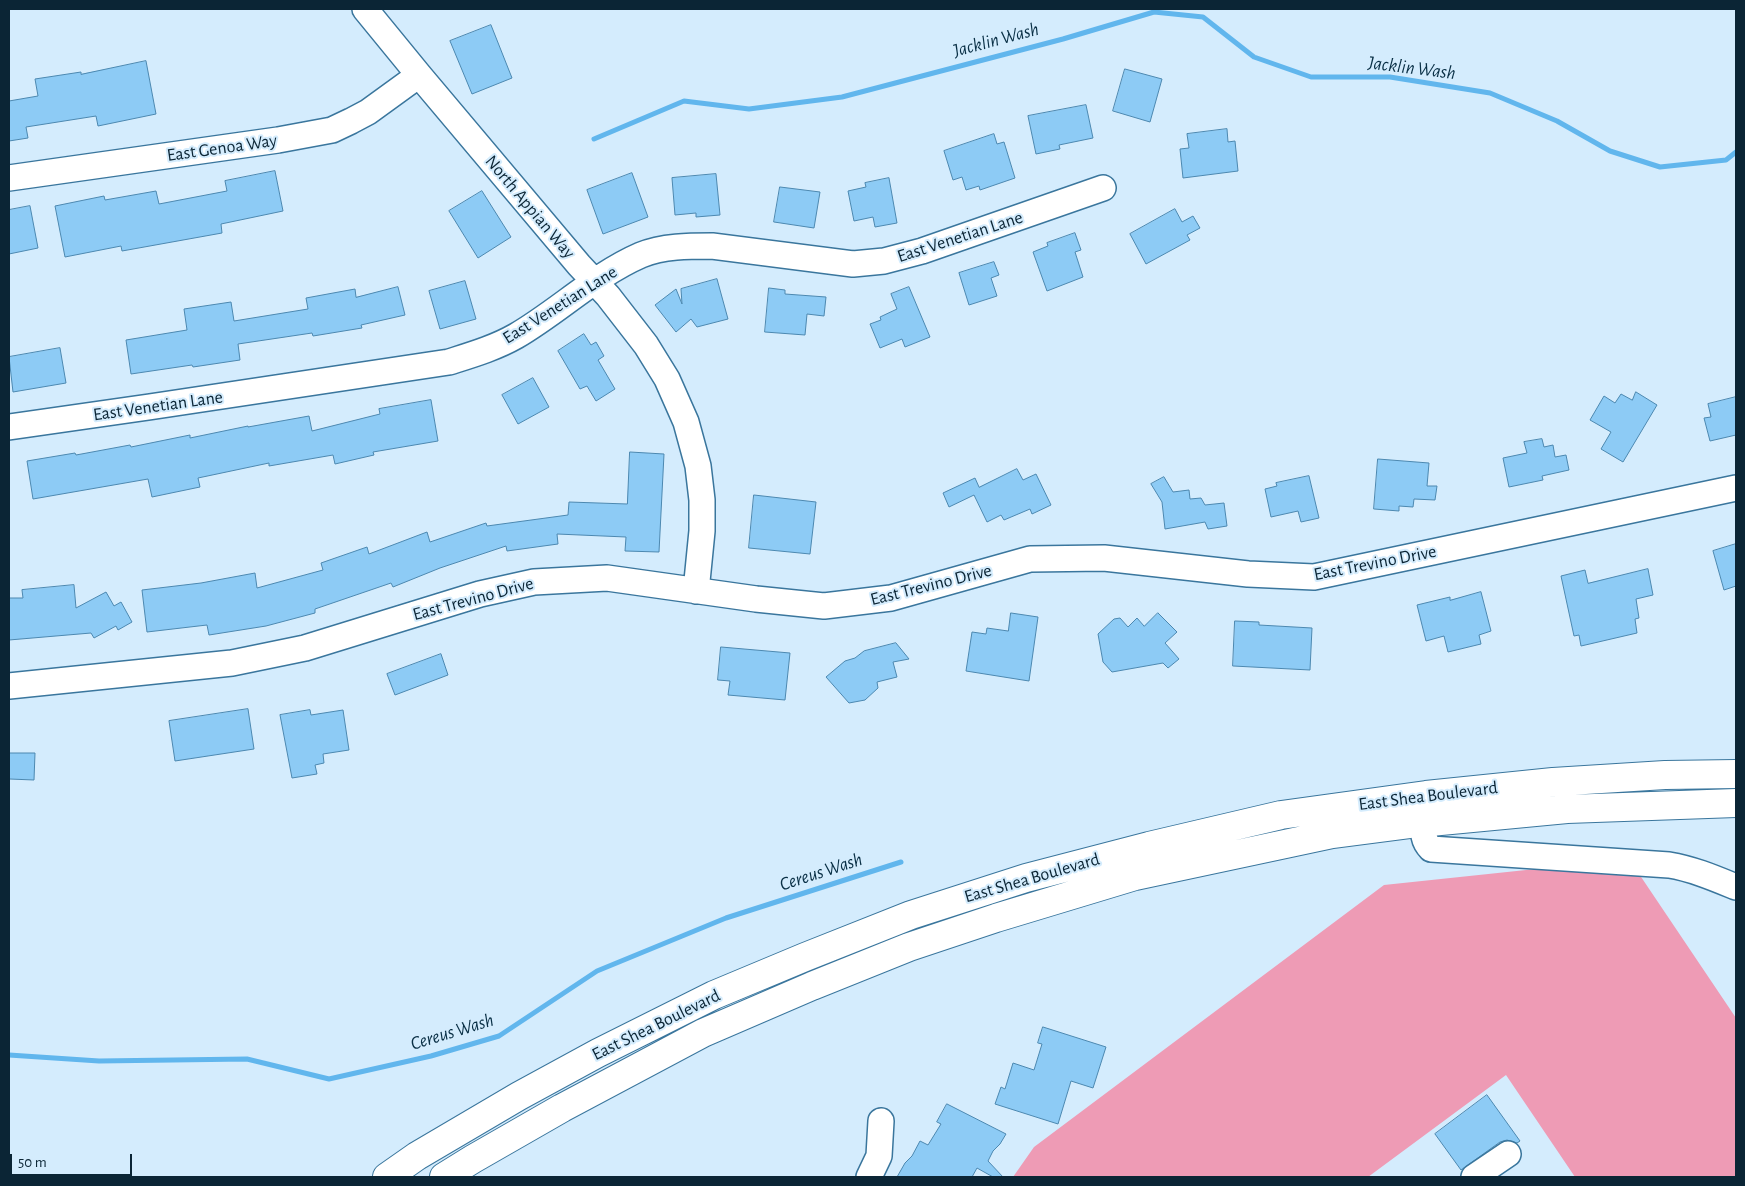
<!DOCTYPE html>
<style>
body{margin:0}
#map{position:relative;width:1745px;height:1186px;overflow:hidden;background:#d4ecfd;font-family:"Alegreya Sans",sans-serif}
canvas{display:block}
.frame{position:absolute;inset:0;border:10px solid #0b2535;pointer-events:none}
.scale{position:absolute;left:10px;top:1154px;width:122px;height:22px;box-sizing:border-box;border:2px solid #0b2535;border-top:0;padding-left:6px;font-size:15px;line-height:18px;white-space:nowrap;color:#0b2535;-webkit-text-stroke:4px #d4ecfd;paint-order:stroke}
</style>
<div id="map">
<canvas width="1745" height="1186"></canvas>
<div class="frame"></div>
<div class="scale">50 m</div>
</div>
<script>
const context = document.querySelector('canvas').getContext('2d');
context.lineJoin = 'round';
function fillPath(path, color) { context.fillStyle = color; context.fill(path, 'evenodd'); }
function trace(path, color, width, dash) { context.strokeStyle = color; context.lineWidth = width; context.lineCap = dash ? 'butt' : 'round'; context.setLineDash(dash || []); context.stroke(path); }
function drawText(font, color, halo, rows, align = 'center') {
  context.font = font + ' "Alegreya Sans",sans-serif'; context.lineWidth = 4; context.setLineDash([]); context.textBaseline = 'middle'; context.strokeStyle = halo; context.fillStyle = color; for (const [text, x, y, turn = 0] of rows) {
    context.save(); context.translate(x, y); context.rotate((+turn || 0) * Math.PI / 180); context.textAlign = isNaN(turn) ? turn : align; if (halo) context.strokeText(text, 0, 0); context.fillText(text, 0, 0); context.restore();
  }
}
const green = new Path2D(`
 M1631 862 1736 1018V1177H1575L1506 1075 1368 1177H1013L1034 1147 1384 885 1545 868Z`);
const stream = new Path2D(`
 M594 139 684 101 749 109 842 97 1063 39 1154 12 1203 17 1254 57 1311 77H1390L1490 93 1557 121 1610 151 1660 167 1726 160 1736 152
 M9 1055 99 1061 247 1059 329 1079 431 1056 499 1036 597 971 726 918 901 862`);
const building = new Path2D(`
 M491 25 512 78 472 94 450 41Z
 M146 61 156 114 98 126 96 116 26 127 28 138 9 141V101L38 96 35 79 81 72V74Z
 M1125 69 1162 79 1150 122 1113 111Z
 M1086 105 1093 138 1059 145 1060 149 1036 154 1028 116Z
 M1227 129 1228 142 1235 141 1238 171 1183 178 1180 149 1189 148 1187 134Z
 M994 134 997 144 1004 142 1015 178 980 190 979 186 966 190 962 177 953 180 944 151Z
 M275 171 283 211 221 224 222 233 122 251 121 246 65 257 55 206 104 196 105 200 156 191 159 204 227 191 225 181Z
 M632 173 648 217 603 234 587 190Z
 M716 174 720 215 696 217V213L675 215 672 178Z
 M889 178 897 223 875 227 873 217 854 221 848 191 866 187 865 183Z
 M780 187 820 192 814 228 774 222Z
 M482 191 511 237 478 258 449 211Z
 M30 206 38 248 9 254V210Z
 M1175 209 1182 222 1193 216 1200 228 1187 235 1190 240 1146 264 1130 234Z
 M1075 233 1081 250 1075 252 1083 277 1047 291 1033 252 1048 246 1047 243Z
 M994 262 999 275 991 278 997 296 969 305 959 273Z
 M717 279 728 319 697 327 691 319 676 332 655 305 676 289 682 304 681 289Z
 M465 281 476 319 440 329 429 291Z
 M398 287 405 315 361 325 362 328 313 336 312 333 238 344 240 360 193 367 192 365 131 374 126 340 187 330 184 309 231 302 234 321 308 309 306 298 355 289 356 297Z
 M909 287 930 337 905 347 902 339 880 348 870 324 881 320 880 317 897 309 891 294Z
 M769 288 785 290V294L826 297 824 316 807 314 805 335 765 332Z
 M584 334 591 345 596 342 604 356 598 360 615 389 596 401 587 386 580 389 558 351Z
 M60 348 66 383 13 392 9 357Z
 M533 378 549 407 518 424 502 395Z
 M1636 392 1657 405 1623 462 1601 449 1611 432 1590 420 1604 396 1615 403 1621 394 1632 400Z
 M1736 397V435L1710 441 1704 418 1711 417 1708 404Z
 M431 400 438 441 373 452 374 455 335 464 333 455 269 466V463L198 478 200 487 152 497 148 479 33 499 27 461 75 453 76 455 130 445 131 447 190 435V438L248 426V427L309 416 312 431 380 414 379 409Z
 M1542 439 1544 447 1553 445 1555 457 1566 455 1569 470 1542 476 1543 480 1509 487 1503 458 1527 453 1524 442Z
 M630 452 664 454 659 552 625 551 626 537 557 534 558 544 507 551 506 546 440 568 393 587 391 583 315 609V613L266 626 209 635 207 625 147 632 142 590 201 583 255 573 257 588 323 570 321 563 367 547 369 554 427 532 430 542 486 523 487 526 568 515 569 502 627 504Z
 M1378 459 1429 463 1427 486H1437L1435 500 1414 499 1413 507 1399 506V511L1374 509Z
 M1017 469 1023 480 1036 474 1051 505 1032 514 1030 509 1004 520 1001 515 987 522 974 495 949 507 943 493 975 478 979 487Z
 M1309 476 1319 518 1301 522 1298 511 1271 517 1265 489 1277 486 1276 483Z
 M1164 477 1173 492 1189 490 1190 499 1201 498 1205 505 1224 503 1227 526 1208 529 1205 522 1165 529 1162 502 1151 484Z
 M754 495 816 502 810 554 749 548Z
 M1736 544V586L1724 590 1713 551Z
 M1648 569 1653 595 1636 599 1639 618 1635 619 1637 633 1581 646 1579 635 1574 636 1561 576 1585 570 1588 583Z
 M74 585 76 608 106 592 114 606 121 602 132 622 118 630 116 626 94 638 91 633 9 640V598H23L22 590Z
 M1481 592 1491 631 1479 635 1481 644 1448 652 1444 636 1426 641 1417 605 1450 597V600Z
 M1011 613 1038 617 1029 681 966 671 972 632 986 634 987 628 1008 631Z
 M1158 613 1177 632 1165 643 1179 659 1168 668 1163 663 1112 672 1103 662 1098 634 1114 619 1120 618 1128 627 1137 618 1144 626Z
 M1235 621 1259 622V625L1312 628 1310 670 1233 666Z
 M896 643 909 659 893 662 897 677 877 682 878 688 865 700 849 703 826 677 845 661 855 658 864 651Z
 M721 647 790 653 785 700 728 695 730 681 718 680Z
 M441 654 448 675 395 695 387 674Z
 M248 709 254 749 175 761 169 721Z
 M310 710 311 715 343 710 349 750 323 754 324 763 315 765 317 774 292 778 280 715Z
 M9 753H35L34 780 9 779Z
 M1043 1027 1106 1047 1093 1088 1071 1081 1058 1124 995 1104 1001 1087 1005 1089 1013 1063 1034 1070 1042 1044 1038 1043Z
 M1487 1095 1520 1141 1517 1143 1507 1140 1500 1142 1461 1170 1435 1134Z
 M947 1104 1006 1134 1000 1144 993 1151 988 1161 1003 1177H993L977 1168 972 1177H897L905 1163 912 1156 920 1141 928 1145 941 1124 937 1122Z`);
const minor = new Path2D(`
 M365 9 419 75 579 265 608 296 646 345 667 379 686 422 698 466 702 500V531L696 591
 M9 178 278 140 332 130 351 121 368 112 419 75
 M9 427 149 407 449 362C471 355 495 348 516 336 559 311 595 275 641 255 663 246 689 246 712 246L853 264 884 261 922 251 1103 188
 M9 686 232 663 305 648 480 594 534 582 607 578 756 599 824 606 891 598 1030 559 1104 558 1248 574 1314 577 1736 488
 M1424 822C1423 833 1423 841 1431 849L1669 865C1693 869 1714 878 1736 887
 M869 1177 879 1156 881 1121
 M1474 1177 1508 1154`);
const major = new Path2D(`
 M387 1177 417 1156 519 1096 598 1053 714 995 805 957 911 915 1026 878 1149 846 1281 815 1426 795 1553 782 1665 775 1736 774
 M444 1177 473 1159 562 1108 703 1033 812 986 909 947 996 918 1135 876 1332 834 1409 824 1567 809 1736 803`);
const streetNames = [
 ["East Genoa Way",222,148,-8],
 ["North Appian Way",530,207,50],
 ["East Venetian Lane",960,237,-18],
 ["East Venetian Lane",560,305,-32],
 ["East Venetian Lane",158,406,-8],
 ["East Trevino Drive",1375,563,-11],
 ["East Trevino Drive",931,585,-14],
 ["East Trevino Drive",473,599,-15],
 ["East Shea Boulevard",1428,796,-7],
 ["East Shea Boulevard",1032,878,-16],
 ["East Shea Boulevard",656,1025,-26]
];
const waterNames = [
 ["Jacklin Wash",996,40,-15],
 ["Jacklin Wash",1412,68,7],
 ["Cereus Wash",821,872,-18],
 ["Cereus Wash",452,1032,-17]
];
fillPath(green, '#ee9bb5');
trace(stream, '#61b6ed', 5);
fillPath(building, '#8dcbf5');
trace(building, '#4c88b0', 1);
trace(minor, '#3a769d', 28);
trace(major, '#3a769d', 30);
trace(minor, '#fff', 25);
trace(major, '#fff', 28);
drawText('18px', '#0b2535', '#d4ecfd', streetNames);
drawText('italic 19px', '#092f45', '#d4ecfd', waterNames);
</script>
